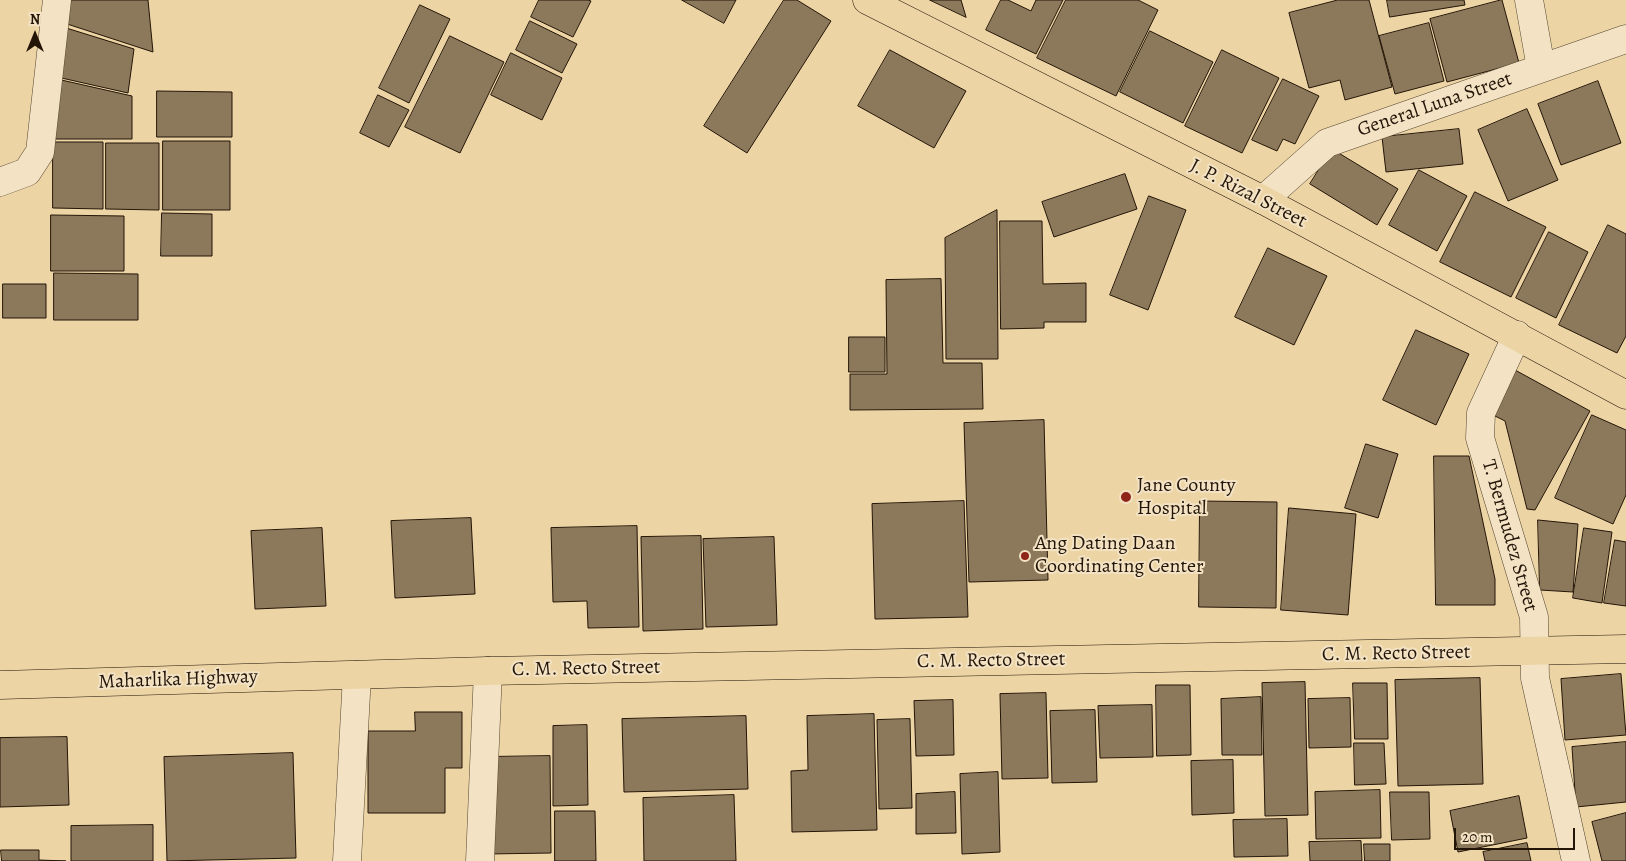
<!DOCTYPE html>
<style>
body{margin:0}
#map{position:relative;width:1626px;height:861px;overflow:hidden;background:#ecd4a5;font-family:Alegreya,serif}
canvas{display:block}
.north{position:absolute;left:10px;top:10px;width:50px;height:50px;-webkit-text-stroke:4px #f3e3c4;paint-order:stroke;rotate:0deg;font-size:14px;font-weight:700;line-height:20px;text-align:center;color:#231508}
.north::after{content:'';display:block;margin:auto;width:18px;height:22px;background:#231508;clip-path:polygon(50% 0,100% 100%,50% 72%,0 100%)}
.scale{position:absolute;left:1454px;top:828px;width:121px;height:22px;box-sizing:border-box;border:2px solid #231508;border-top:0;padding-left:6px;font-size:15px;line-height:18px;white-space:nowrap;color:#231508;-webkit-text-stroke:4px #f3e3c4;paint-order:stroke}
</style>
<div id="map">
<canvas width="1626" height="861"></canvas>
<div class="north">N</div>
<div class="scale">20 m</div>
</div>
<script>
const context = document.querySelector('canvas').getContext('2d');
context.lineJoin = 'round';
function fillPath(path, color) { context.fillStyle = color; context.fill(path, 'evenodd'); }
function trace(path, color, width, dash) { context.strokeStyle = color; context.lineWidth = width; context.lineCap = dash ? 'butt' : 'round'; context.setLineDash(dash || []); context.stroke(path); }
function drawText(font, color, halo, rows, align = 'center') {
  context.font = font + ' Alegreya,serif'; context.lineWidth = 4; context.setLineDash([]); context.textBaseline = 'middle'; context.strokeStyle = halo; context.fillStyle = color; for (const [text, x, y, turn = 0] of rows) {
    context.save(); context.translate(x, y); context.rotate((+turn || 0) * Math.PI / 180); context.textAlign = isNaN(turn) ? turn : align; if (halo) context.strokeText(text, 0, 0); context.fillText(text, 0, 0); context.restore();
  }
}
const building = new Path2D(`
 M65 0H148L153 52 61 22Z
 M539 0H588L591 1 573 37 531 17Z
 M682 0H736L724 23Z
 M784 0H797L831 21 747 153 704 126Z
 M930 0H961L966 17Z
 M1001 0H1008L1031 11 1036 0H1063L1036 54 986 30Z
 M1066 0H1138L1158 10 1116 96 1037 58Z
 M1338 0H1369L1392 87 1345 100 1340 80 1309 88 1289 13Z
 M1387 0H1464L1465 5 1390 17Z
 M1502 0 1519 63 1447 82 1430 19Z
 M420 5 450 19 409 103 379 88Z
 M530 21 577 44 562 73 516 50Z
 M1429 23 1444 81 1395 94 1379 36Z
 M63 27 134 49 128 93 57 77Z
 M1150 31 1213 62 1183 123 1120 92Z
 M450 36 504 62 460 153 405 127Z
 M890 50 966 91 934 148 858 106Z
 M1222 50 1279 78 1242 153 1185 126Z
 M511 53 562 78 542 120 491 95Z
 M57 79 132 96V139H55Z
 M1283 79 1319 96 1295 144 1283 139 1277 151 1252 140Z
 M1598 81 1621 143 1561 165 1538 104Z
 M157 91 232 92V137H157Z
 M378 95 409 110 389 147 360 133Z
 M1527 109 1558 180 1508 201 1478 130Z
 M1459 129 1463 164 1386 172 1382 137Z
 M163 141H230V210H163Z
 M53 142H103V209L53 208Z
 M106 143H159V210L106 209Z
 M1332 149 1398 189 1377 225 1310 184Z
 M1419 170 1467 196 1437 251 1389 225Z
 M1125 174 1137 209 1054 237 1042 202Z
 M1475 192 1546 227 1511 297 1440 262Z
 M1149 196 1186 210 1148 310 1110 295Z
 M997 210 998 359H946L945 238Z
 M162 213 212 214V256H161Z
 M51 215 124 216V271H51Z
 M1000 221H1042L1043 284 1086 283V322H1044V328L1001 329Z
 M1608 225 1626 234V336L1617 353 1559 325Z
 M1549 232 1588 252 1556 318 1516 298Z
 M1268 248 1327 276 1294 345 1235 317Z
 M54 273 138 274V320H54Z
 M941 279 943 363H982L983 409 850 410V374H887L886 280Z
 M3 284H46V318H3Z
 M1416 330 1469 354 1436 425 1383 400Z
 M849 337H885V372H849Z
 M1515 370 1590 411 1535 510 1527 509 1505 421 1491 414Z
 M1592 415 1626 430V495L1613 524 1555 498Z
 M1044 420 1048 580 969 582 964 423Z
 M1366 444 1398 454 1378 518 1345 508Z
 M1434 456H1469L1495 579V605H1436Z
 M964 501 968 617 875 619 872 504Z
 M1200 501 1277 502 1276 608 1199 607Z
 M1289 508 1356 514 1348 615 1281 610Z
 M471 518 475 594 395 598 391 521Z
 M1538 520 1578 524 1573 592 1540 590Z
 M637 526 639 627 588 628 587 601 553 602 551 528Z
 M322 528 326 606 255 609 251 531Z
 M1584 528 1612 532 1602 603 1573 598Z
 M701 536 703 629 643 631 641 537Z
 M774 537 777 625 706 627 703 539Z
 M1615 540 1626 542V606L1604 603Z
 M1621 674 1626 735 1565 740 1561 679Z
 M1480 678 1483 784 1398 786 1395 680Z
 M1305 682 1308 815 1265 816 1262 683Z
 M1353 683H1387L1388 739H1355Z
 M1156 685H1190L1191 755 1157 756Z
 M1046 693 1048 778 1002 779 1000 694Z
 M1261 697 1262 755H1222L1221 699Z
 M1350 698 1351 747 1309 748 1308 699Z
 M953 700 954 755 916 756 914 701Z
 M1152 705 1153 757 1100 758 1098 706Z
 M1095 710 1097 782 1052 783 1050 711Z
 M415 712H462V768H445V813H368V731H415Z
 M874 714 877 830 792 832 791 771 808 770 807 716Z
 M746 716 748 789 624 792 622 719Z
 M910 719 912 808 879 809 877 720Z
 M587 725 588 805 553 806V726Z
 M67 737 69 805 0 807V738Z
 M1626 742V802L1576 807 1572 747Z
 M1354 743H1384L1386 784 1355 785Z
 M293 753 296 858 167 861 164 757Z
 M550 756 551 853 487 854 485 757Z
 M1233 760 1234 813 1192 815 1191 761Z
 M998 772 1000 852 962 854 960 774Z
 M1380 790 1381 838 1316 839 1315 792Z
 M955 792 956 833 916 834V794Z
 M1390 792H1429L1430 839 1392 840Z
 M734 795 736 861H644L643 798Z
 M1519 796 1527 838 1458 852 1450 811Z
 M555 811H595L596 861H555Z
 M1626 813V861H1602L1592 822Z
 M1287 819 1288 856 1234 857 1233 820Z
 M153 825V861H71V826Z
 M1361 841 1362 861H1310L1309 842Z
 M1527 843 1531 861H1485L1483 852Z
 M1364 844H1390V861H1365Z
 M1 850H39V860L66 861H2Z`);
const minor = new Path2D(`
 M1529 0 1541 68
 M0 182 27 172 40 152 57 0
 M1263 200 1327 143 1626 39
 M1517 335 1481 413 1480 438 1534 617 1535 678 1576 861
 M347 861 357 675
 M480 861 488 671`);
const major = new Path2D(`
 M867 0 1263 200 1626 395
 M0 685 488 671 1626 649`);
const markers = [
 [1126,497,6,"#8f2418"],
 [1025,556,5,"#8f2418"]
];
const streetNames = [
 ["General Luna Street",1435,105,-19],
 ["J. P. Rizal Street",1248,194,27],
 ["T. Bermudez Street",1509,536,74],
 ["C. M. Recto Street",1396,654,-1],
 ["C. M. Recto Street",991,661,-1],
 ["C. M. Recto Street",586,669,-1],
 ["Maharlika Highway",178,680,-2]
];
const poiNames = [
 ["Jane County",1137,486],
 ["Hospital",1137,509],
 ["Ang Dating Daan",1035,544],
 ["Coordinating Center",1035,567]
];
fillPath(building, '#8c785a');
trace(building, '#231508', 1);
trace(minor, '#55452f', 29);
trace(major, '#231508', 29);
trace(minor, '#f3e3c4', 28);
trace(major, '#ecd4a5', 28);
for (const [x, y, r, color] of markers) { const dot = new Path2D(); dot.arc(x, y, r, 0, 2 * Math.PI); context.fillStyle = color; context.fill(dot); trace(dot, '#f3e3c4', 2); }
drawText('20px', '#231508', '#f3e3c4', streetNames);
drawText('20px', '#231508', '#f3e3c4', poiNames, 'left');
</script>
